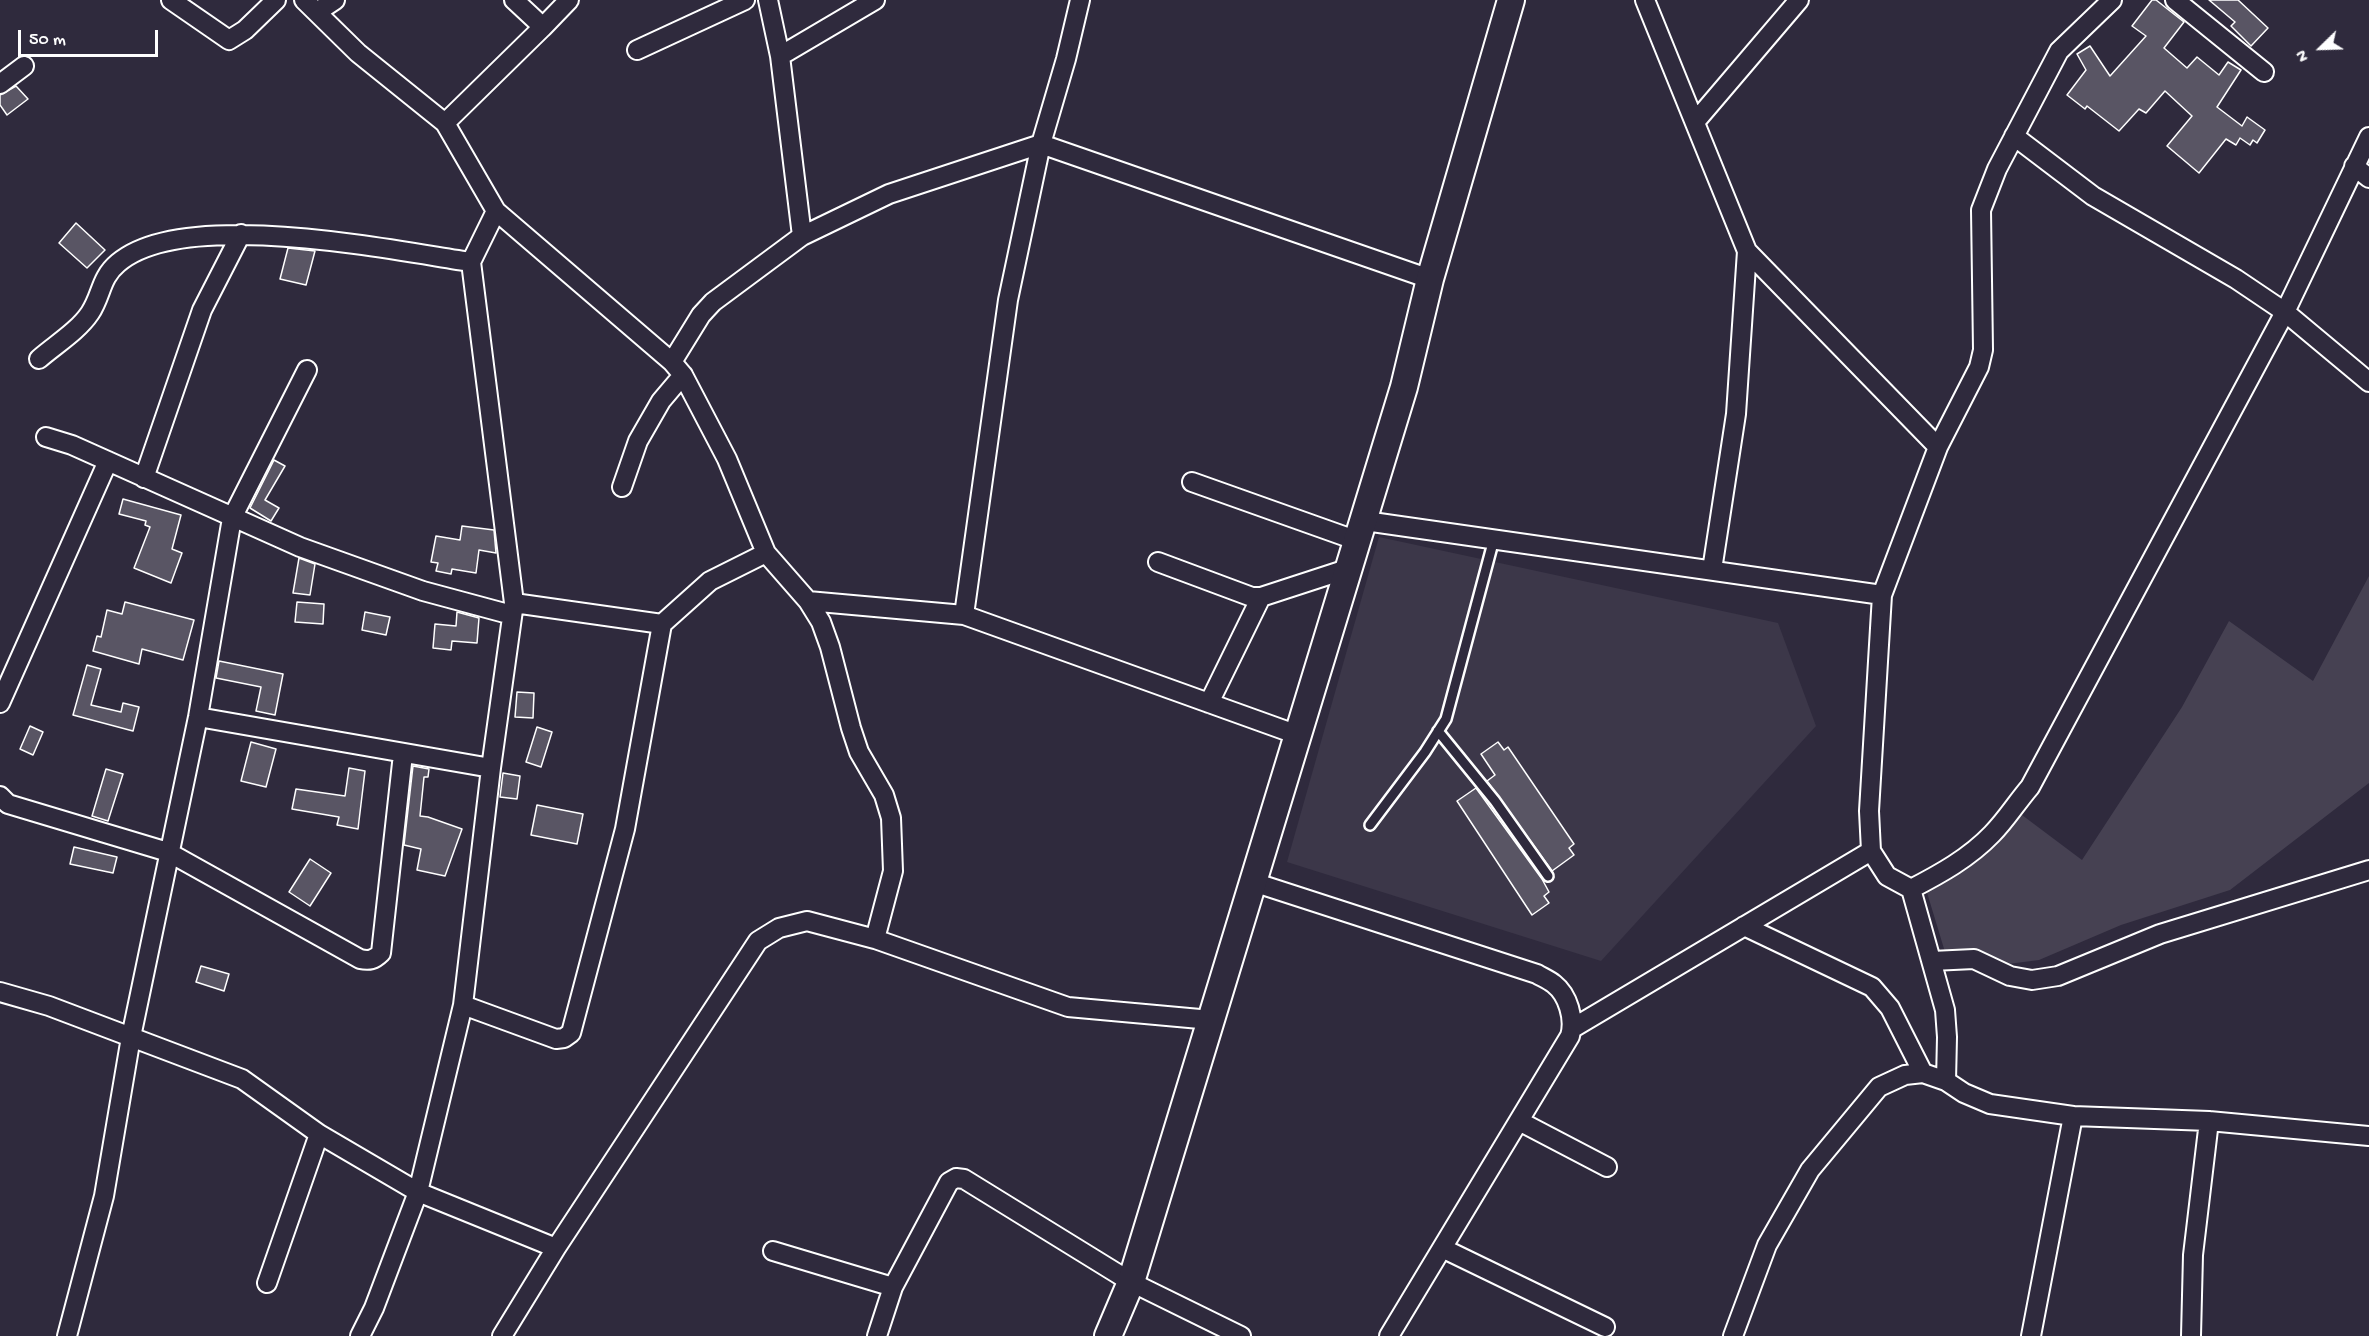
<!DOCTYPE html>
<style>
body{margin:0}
#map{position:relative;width:2369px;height:1336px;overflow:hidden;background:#2f2a3d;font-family:"Gochi Hand",sans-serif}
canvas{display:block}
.north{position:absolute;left:2291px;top:18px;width:60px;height:60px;-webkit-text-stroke:4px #2f2a3d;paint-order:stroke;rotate:247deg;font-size:16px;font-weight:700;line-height:24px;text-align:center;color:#fff}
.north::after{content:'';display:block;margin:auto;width:21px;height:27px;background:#fff;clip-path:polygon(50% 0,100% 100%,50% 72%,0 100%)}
.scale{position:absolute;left:18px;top:30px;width:140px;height:27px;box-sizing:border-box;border:3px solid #fff;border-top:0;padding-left:8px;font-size:18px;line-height:21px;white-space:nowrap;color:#fff;-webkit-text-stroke:4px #2f2a3d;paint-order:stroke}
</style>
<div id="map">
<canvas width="2369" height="1336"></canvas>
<div class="north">N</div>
<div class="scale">50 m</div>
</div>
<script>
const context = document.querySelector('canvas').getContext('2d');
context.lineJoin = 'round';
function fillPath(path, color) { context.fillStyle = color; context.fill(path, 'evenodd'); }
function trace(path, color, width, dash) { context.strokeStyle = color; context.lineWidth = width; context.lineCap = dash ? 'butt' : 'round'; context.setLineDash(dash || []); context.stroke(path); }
const built = new Path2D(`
 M1379 537 1778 623 1816 726 1601 961 1287 862Z`);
const green = new Path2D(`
 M2369 576V783L2230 890 2121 925 2039 960 2008 964 1990 958 1945 952 1925 886 2018 812 2082 860 2182 707 2229 621 2313 681Z`);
const building = new Path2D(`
 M2152 0H2156L2184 22 2164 48 2187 68 2197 57 2219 75 2228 62 2241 70 2217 107 2242 126 2247 117 2265 130 2257 143 2253 140 2250 145 2240 138 2236 145 2226 139 2199 173 2167 146 2192 116 2165 91 2146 113 2139 109 2119 131 2087 106 2085 109 2067 95 2086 70 2077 54 2090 46 2110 76 2146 36 2132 26Z
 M2209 0H2238L2268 28 2251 46 2231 26 2235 22Z
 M16 86 28 99 7 115 0 105V95Z
 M76 223 105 250 87 268 59 243Z
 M288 248 315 251 306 285 280 279Z
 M274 460 285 466 265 500 279 508 271 521 250 508Z
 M123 499 181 515 172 549 182 553 171 583 134 568 150 527 145 525 146 521 119 514Z
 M462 526 494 530 496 553 479 550 476 573 452 569 451 574 436 571 438 563 431 562 436 536 460 540Z
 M299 558 315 564 310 595 293 593Z
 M125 602 194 620 183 660 142 649 139 664 93 651 97 636 101 637 107 610 122 614Z
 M297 602 324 604 323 624 295 622Z
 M365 612 390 617 386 635 362 630Z
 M457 612 479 618 477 643 452 641 451 650 433 648 435 624 456 626Z
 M219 661 283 674 275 715 256 711 261 687 216 678Z
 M87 665 101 669 91 705 121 712 123 703 139 707 133 731 73 715Z
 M517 692 534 693 533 718 515 717Z
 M30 726 43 732 33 755 20 749Z
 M537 727 552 732 541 767 526 762Z
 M251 742 276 749 266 787 241 781Z
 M1498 742 1504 750 1508 747 1574 844 1569 848 1574 855 1552 871 1487 781 1495 775 1481 754Z
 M413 766 429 769 428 777H424L420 816 428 817 462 829 445 876 417 870 421 849 404 845Z
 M349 768 365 771 358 829 337 825 339 817 292 809 296 789 345 796Z
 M106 769 123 774 108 821 92 816Z
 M503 773 520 776 517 799 500 797Z
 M1476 788 1542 879 1549 892 1544 896 1549 903 1532 915 1457 801Z
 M537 805 583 814 577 844 531 835Z
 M74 847 117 857 113 873 70 864Z
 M310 859 331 873 310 906 289 892Z
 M201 966 229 974 224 991 196 982Z`);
const lane = new Path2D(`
 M1438 731 1495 801 1548 876
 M1370 825 1425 752 1446 719 1494 539`);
const street = new Path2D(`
 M171 0 229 40 245 30 276 0
 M304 0 358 53 445 123 496 211 672 362 683 375 727 459 766 553 808 601 821 622 830 647 851 728 859 752 884 795 891 818 893 871 875 939
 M514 0 543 27 569 0
 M768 0 780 56 802 236
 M1645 0 1747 251 1736 414 1712 570
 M2175 0 2264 72
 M317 12 335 0
 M637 50 745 0
 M780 56 875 0
 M0 84 24 66
 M1695 122 1799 0
 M445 123 543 27
 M2014 136 2093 196 2236 279 2285 312 2369 382
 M2354 166 2369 178
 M1747 251 1938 447 1882 595
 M39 359C55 345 78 331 90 313 102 295 100 278 118 263 183 207 390 250 471 262
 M672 362 701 315 713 302 802 236 889 194 1041 144 1430 279
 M46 437 72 445 300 547 423 591 512 615
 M1938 447 1979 367 1983 350 1981 210 1997 169 2059 51 2112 0
 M144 478 202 310 241 234
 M1192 482 1358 541
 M622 487 638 441 661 401 683 375
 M1365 521 1882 595 1869 811 1871 851 1887 876 1911 889 1945 1010 1947 1037 1946 1081
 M1158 562 1252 597H1261L1350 568
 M808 601 964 615 1298 735
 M514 603 662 624
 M964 615 1008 300 1041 144 1066 59 1080 0
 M0 703 108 461
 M1209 703 1261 597
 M198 717 491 768
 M0 796 8 804 168 852 360 959C369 961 374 960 381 953L403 754
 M1253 882 1537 974C1542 977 1549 980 1554 984 1568 995 1575 1019 1570 1036L1389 1336
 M1911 889C1940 874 1969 858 1992 834 2006 820 2017 802 2030 787L2285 312 2369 137
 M1744 926 1872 987 1890 1008 1923 1073
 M1932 961 1974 959 2010 976 2032 980 2058 976 2160 934 2369 870
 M0 992 49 1006 242 1079 319 1134 418 1192 556 1248
 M463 1005 556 1039 564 1038 571 1033 625 829 662 624 710 581 766 553
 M1573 1028 1871 851
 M1519 1121 1607 1167
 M1442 1248 1605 1327
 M773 1251 893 1287
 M267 1283 319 1134
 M67 1336 104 1196 131 1037 198 717 232 518 307 370
 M360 1336 374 1308 418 1192 463 1005 491 768 514 603 471 262 496 211
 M502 1336 556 1248 758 941 779 928 807 921 875 939 1068 1007 1211 1020
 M877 1336 893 1287 949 1182 956 1178 964 1179 1131 1282 1241 1336
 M1733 1336 1767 1245 1810 1170 1879 1087 1905 1075 1923 1073 1946 1081 1964 1093 1990 1104 2073 1116
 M2031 1336 2073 1116 2209 1121 2369 1136
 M2191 1336 2193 1255 2209 1121`);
const secondary = new Path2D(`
 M1108 1336 1131 1282 1404 387 1430 279 1511 0`);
fillPath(built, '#3c3749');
fillPath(green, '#464152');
fillPath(building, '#595564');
trace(building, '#fff', 1.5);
trace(lane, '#fff', 14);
trace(street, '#fff', 22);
trace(secondary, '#fff', 30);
trace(lane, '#2f2a3d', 9);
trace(street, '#2f2a3d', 18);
trace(secondary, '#2f2a3d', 26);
</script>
